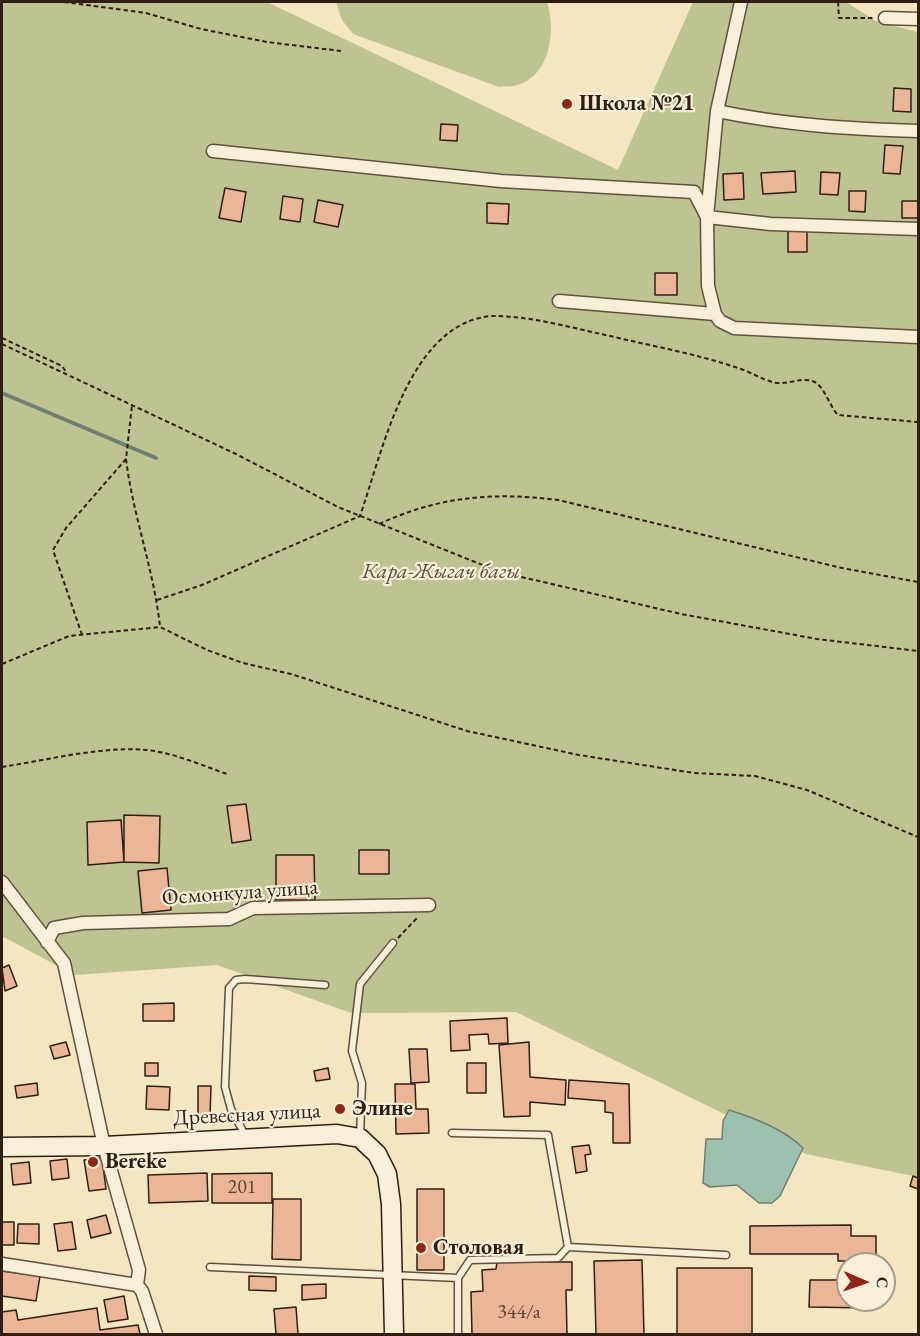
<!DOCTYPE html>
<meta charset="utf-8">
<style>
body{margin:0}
#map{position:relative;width:920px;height:1336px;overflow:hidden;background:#f3e6c1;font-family:"EB Garamond",serif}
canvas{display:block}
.frame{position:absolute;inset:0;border:3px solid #301e13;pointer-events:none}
.north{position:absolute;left:836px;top:1252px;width:60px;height:60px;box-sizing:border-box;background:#f7efd7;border:2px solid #a79b89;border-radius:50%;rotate:92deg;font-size:16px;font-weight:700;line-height:24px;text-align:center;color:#301e13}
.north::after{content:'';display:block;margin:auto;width:21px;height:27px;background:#8f2418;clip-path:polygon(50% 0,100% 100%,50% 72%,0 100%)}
</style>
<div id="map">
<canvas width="920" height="1336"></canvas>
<div class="frame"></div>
<div class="north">С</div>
</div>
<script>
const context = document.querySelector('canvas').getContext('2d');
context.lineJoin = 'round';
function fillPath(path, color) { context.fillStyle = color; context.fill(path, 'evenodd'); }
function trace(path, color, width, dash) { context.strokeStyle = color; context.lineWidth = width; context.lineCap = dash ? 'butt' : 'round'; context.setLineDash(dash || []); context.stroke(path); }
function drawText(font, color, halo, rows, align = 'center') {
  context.font = font + ' "EB Garamond",serif'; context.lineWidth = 4.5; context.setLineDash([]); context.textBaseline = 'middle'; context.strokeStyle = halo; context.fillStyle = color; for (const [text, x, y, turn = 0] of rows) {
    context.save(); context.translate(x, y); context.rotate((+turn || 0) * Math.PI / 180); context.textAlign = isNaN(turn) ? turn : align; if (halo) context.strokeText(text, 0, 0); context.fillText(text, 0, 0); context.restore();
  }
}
const green = new Path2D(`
 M2 2H267L618 170 693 2H846L876 21 918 32V1177L806 1154 516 1012 351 1013 217 965 74 975 2 936Z
 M336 2H547C556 29 551 76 517 85 512 87 504 86 499 87L353 34 342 20Z`);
const water = new Path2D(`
 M729 1110C755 1118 784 1129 803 1148L780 1196 772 1203H759L737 1185 710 1187 703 1183 706 1139H722L723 1121Z`);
const stream = new Path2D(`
 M2 393 156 458`);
const building = new Path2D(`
 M894 88 911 89V112L893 111Z
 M441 124 458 125 457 141 440 140Z
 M885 145 903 146 900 174 883 173Z
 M795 171 796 192 763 194 761 173Z
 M821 172 840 173 838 195 820 194Z
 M743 173 744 199 724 200 723 174Z
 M225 188 246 192 241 222 219 218Z
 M849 191H866L865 212 849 211Z
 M283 196 303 199 300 222 280 219Z
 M318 200 343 205 338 227 314 222Z
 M902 201H918V218H902Z
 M487 203 509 204 508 224 487 223Z
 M788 227H807V252H788Z
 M655 273H677V295H655Z
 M246 804 251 840 232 843 227 806Z
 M124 815 160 816 159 863 124 862Z
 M121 820 124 862 88 865 87 822Z
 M359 850H389V874H359Z
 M276 855H314L315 900H276Z
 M167 868 171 910 142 913 138 871Z
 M9 965 17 986 5 991 2 968Z
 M174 1003V1021H143V1004Z
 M507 1018 508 1043 489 1044 488 1034 469 1035 470 1050 451 1051 450 1021Z
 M66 1042 70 1055 54 1059 50 1046Z
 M529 1042 530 1077 566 1080 565 1105 530 1102V1116L504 1117 499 1045Z
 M409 1049H427L429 1082 411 1083Z
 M145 1063H158V1076H145Z
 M467 1063H486V1093H467Z
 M328 1068 330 1079 316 1081 314 1071Z
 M569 1080 629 1084 630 1143H613V1113L605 1112V1101L568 1098Z
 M37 1083 38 1095 17 1098 15 1086Z
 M395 1084H415L416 1109H428L429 1133 396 1134Z
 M147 1086 170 1087 169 1110 146 1109Z
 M198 1086H211L210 1117H198Z
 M589 1145 591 1154 585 1155 587 1171 576 1173 572 1147Z
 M102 1158 106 1189 89 1191 84 1160Z
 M67 1159 69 1178 52 1180 50 1161Z
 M29 1162 31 1183 13 1185 11 1164Z
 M207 1173 208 1201 149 1203 148 1175Z
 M272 1173V1203H212V1174Z
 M913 1176 918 1178V1189L910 1186Z
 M417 1189H444V1270H417Z
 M273 1199H301V1260L272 1259Z
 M106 1215 111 1233 91 1238 87 1220Z
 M2 1222H14V1245H2Z
 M72 1222 76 1249 58 1251 54 1224Z
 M18 1224H39V1244L17 1243Z
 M851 1225V1236H876V1261H838V1254H750V1226Z
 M642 1260 644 1334H596L594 1261Z
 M497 1262H572V1290H566L567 1334H472L471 1292 483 1291 482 1270 496 1269Z
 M677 1268H752V1334H677Z
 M2 1271 40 1276 36 1301 2 1296Z
 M249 1276 276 1277V1291L249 1290Z
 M810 1280H848V1300H871V1308L809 1307Z
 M326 1284V1298L302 1300V1285Z
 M124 1296 128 1319 108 1322 104 1300Z
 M296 1307 298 1334H276L274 1309Z
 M97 1308 100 1330 138 1325 140 1334H2V1312L16 1310 18 1320Z`);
const path = new Path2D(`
 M64 2 146 13 201 29 267 42 341 51
 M838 2 839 18H873
 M2 338 62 366 67 373
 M2 344 236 454 338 507 500 572 681 614 817 639 918 651
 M126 459C133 516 154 570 160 627
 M379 524C440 496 493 492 558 500L842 568 918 582
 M157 600 202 585 360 516C381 456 403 350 467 322 474 319 486 316 493 316 532 316 572 328 610 336 652 346 697 354 738 368 750 372 760 378 772 382 786 386 799 377 812 381 824 384 829 406 838 415L918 422
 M82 635 53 550 66 528 126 459 132 405
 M2 664 69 636 160 627 207 650 243 663 291 674 467 731 579 755 694 773 755 776 807 790 918 837
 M2 767C48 760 100 746 147 750 174 753 201 765 227 774
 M398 938 417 918`);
const lane = new Path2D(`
 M452 1133 548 1135 568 1247 726 1255
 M245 1135 231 1109 225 1087 229 988 236 980 245 979 325 985
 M360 1137 362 1083 352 1051 360 984 393 943
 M210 1267 458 1278 470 1260 558 1258 568 1247
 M458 1278V1334`);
const street = new Path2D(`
 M741 2 717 111C784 125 850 129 918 131
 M885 18 918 19
 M717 111 707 217 771 224 918 229
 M213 151 501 181 694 192 707 217 708 286 715 314
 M559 301 715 314 720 321 734 328 918 337
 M2 882 64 963 104 1146 139 1270 137 1285 2 1264
 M47 942 54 928 83 923 229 919 253 908 429 905
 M137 1285 142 1291 156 1334`);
const secondary = new Path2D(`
 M2 1147 104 1146 337 1134 360 1138 377 1154 387 1174 391 1204 394 1334`);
const markers = [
 [567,104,6,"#8f2418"],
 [340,1109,6,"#8f2418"],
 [93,1162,6,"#8f2418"],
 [421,1248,6,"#8f2418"]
];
const numberNames = [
 ["201",242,1188],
 ["344/а",519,1313]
];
const poiNames = [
 ["Школа №21",579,104],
 ["Элине",352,1109],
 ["Bereke",105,1162],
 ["Столовая",433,1248]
];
const parkNames = [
 ["Кара-Жыгач багы",441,572]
];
const streetNames = [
 ["Осмонкула улица",240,893,-4],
 ["Древесная улица",247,1115,-3]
];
fillPath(green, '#bdc491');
fillPath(water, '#9cc0ae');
trace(water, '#717f70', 1.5);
trace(stream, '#717f70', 4);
fillPath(building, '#ebb598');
trace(building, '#301e13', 1.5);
trace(lane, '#61503e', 9);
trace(street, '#61503e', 15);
trace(secondary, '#301e13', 21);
trace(path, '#301e13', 2, [4.5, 3]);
trace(lane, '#f7efd7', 6);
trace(street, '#f7efd7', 12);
trace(secondary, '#f7efd7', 18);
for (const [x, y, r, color] of markers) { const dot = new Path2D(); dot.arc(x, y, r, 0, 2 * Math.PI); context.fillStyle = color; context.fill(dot); trace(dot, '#f7efd7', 2); }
drawText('20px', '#5f4434', null, numberNames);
drawText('bold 22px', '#301e13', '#f7efd7', poiNames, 'left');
drawText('italic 22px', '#5a5039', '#f7efd7', parkNames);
drawText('22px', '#301e13', '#f7efd7', streetNames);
</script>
